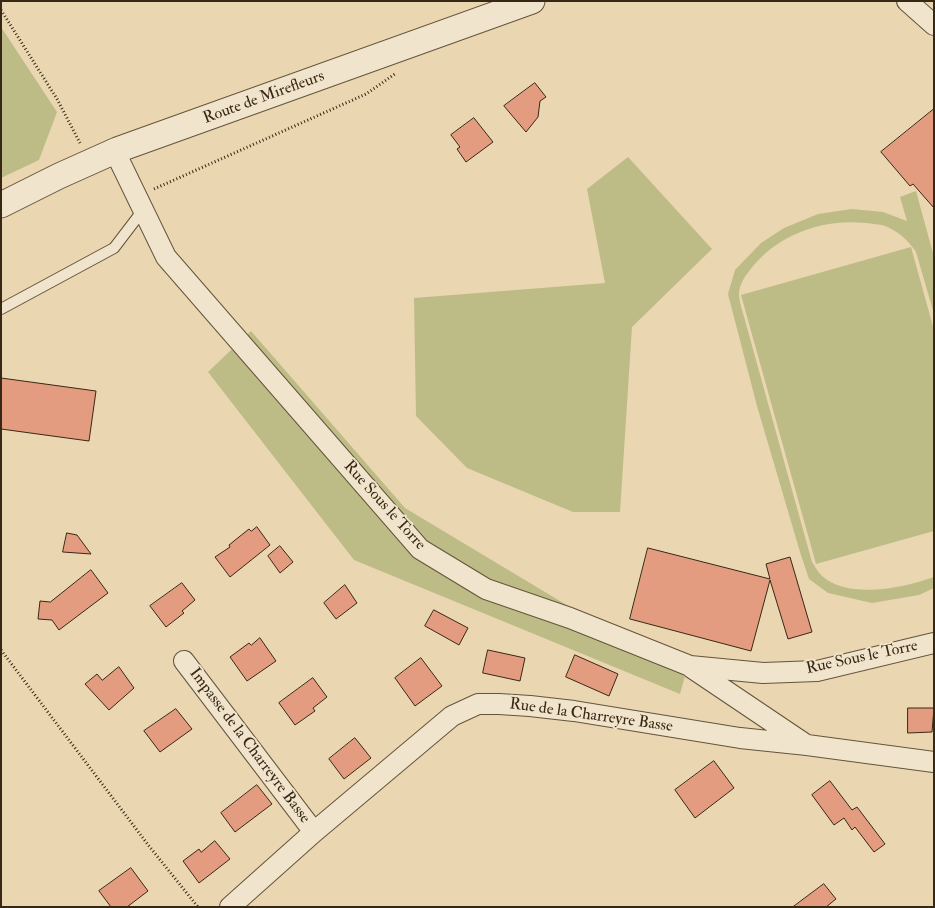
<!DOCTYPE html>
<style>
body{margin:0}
#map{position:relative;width:935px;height:908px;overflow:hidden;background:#ead6b0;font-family:"IM FELL Double Pica",serif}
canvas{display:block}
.frame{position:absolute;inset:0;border:2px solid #372815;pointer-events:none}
</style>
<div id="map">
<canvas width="935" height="908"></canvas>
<div class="frame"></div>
</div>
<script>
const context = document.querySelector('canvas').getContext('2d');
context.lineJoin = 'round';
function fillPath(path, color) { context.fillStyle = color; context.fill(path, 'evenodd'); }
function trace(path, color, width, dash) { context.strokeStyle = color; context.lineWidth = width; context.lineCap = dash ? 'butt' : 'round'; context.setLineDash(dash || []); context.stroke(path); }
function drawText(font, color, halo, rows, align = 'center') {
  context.font = font + ' "IM FELL Double Pica",serif'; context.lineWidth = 4; context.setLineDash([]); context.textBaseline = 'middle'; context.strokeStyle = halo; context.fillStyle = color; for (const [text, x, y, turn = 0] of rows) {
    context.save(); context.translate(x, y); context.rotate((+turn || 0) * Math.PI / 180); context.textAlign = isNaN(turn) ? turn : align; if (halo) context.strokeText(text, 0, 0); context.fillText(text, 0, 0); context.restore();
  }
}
const green = new Path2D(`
 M1 27 57 112 39 160 1 178Z
 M628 157 712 249 632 327 620 512H573L467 468 416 416 414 298 605 283 587 189Z
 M916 191 934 257V314L916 252C909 241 898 231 885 226 879 224 872 224 866 223 823 218 776 235 750 270 745 276 739 285 739 294 739 303 744 315 746 324L812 562C815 566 817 571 821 575 847 600 904 588 934 577V588L919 595 872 603 828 593 809 579 800 552 757 406 728 294 735 270 761 243 784 228 818 214 852 209 883 212 907 221 900 197Z
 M911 247 934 330V531L816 564 741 295Z
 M251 331 405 508 685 676 680 694 354 560 208 372Z`);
const building = new Path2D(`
 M535 83 546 97 540 101 538 117 526 132 504 106Z
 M934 109V208L913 184 910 186 881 152Z
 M474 118 493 142 466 162 457 149 460 147 451 135Z
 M1 378 96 391 89 441 1 429Z
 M257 527 270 545 230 577 215 557 230 547 229 545 249 529 251 531Z
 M67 533 77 535 91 554 63 552Z
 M280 546 293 562 280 573 268 556Z
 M648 548 770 579 766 564 790 557 812 632 788 639 770 580 751 651 630 619Z
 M91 570 108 593 59 630 52 620 38 619 40 601 50 602Z
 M182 583 195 600 182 611 184 613 166 627 150 606Z
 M345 585 357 603 336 619 324 603Z
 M434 610 468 628 459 645 425 626Z
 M260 638 276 661 247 681 230 657 249 643 251 645Z
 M488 650 525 658 520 681 483 673Z
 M575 655 618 674 609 696 566 677Z
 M421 658 442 686 415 706 395 678Z
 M119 667 134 688 109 710 85 684 97 674 102 680Z
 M313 678 327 697 313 708 315 711 295 725 279 703Z
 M908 708H934L932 732 908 733Z
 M176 709 192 729 160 752 144 731Z
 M355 738 371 758 344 779 329 759Z
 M714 761 734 788 695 818 675 790Z
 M830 781 852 810 857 807 885 844 874 852 855 827 852 830 844 818 834 825 812 795Z
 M257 785 272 804 235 832 221 813Z
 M215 841 230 859 199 883 183 861 199 849 201 852Z
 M131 868 148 891 127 907H111L99 891Z
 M824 884 836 899 826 907H793Z`);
const path = new Path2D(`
 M1 10 57 99 80 143
 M154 189 366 94 395 74
 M1 650 149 846 198 907`);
const service = new Path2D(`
 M1 309 114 248 143 210`);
const minor = new Path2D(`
 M907 1 934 25
 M117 150 120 162 166 257 420 549 486 589 570 618 690 666 763 673 817 671 934 643
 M184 661 314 832
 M692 668 805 744
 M230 907 314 832 452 716 478 704H499L530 706 574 711 740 738 807 745 934 762`);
const tertiary = new Path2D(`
 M1 205 59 176 117 150 532 1`);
const streetNames = [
 ["Route de Mirefleurs",264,98,-20],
 ["Rue Sous le Torre",384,506,48],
 ["Rue Sous le Torre",862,658,-12],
 ["Rue de la Charreyre Basse",591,716,8],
 ["Impasse de la Charreyre Basse",249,746,53]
];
fillPath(green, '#bdbc87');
fillPath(building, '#e49c81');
trace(building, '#372815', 1);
trace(service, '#64543c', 12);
trace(minor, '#64543c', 22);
trace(tertiary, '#64543c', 27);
trace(path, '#372815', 3, [1, 2.5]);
trace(service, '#f1e4cc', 10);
trace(minor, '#f1e4cc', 20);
trace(tertiary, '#f1e4cc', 25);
drawText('16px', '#372815', '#f1e4cc', streetNames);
</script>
